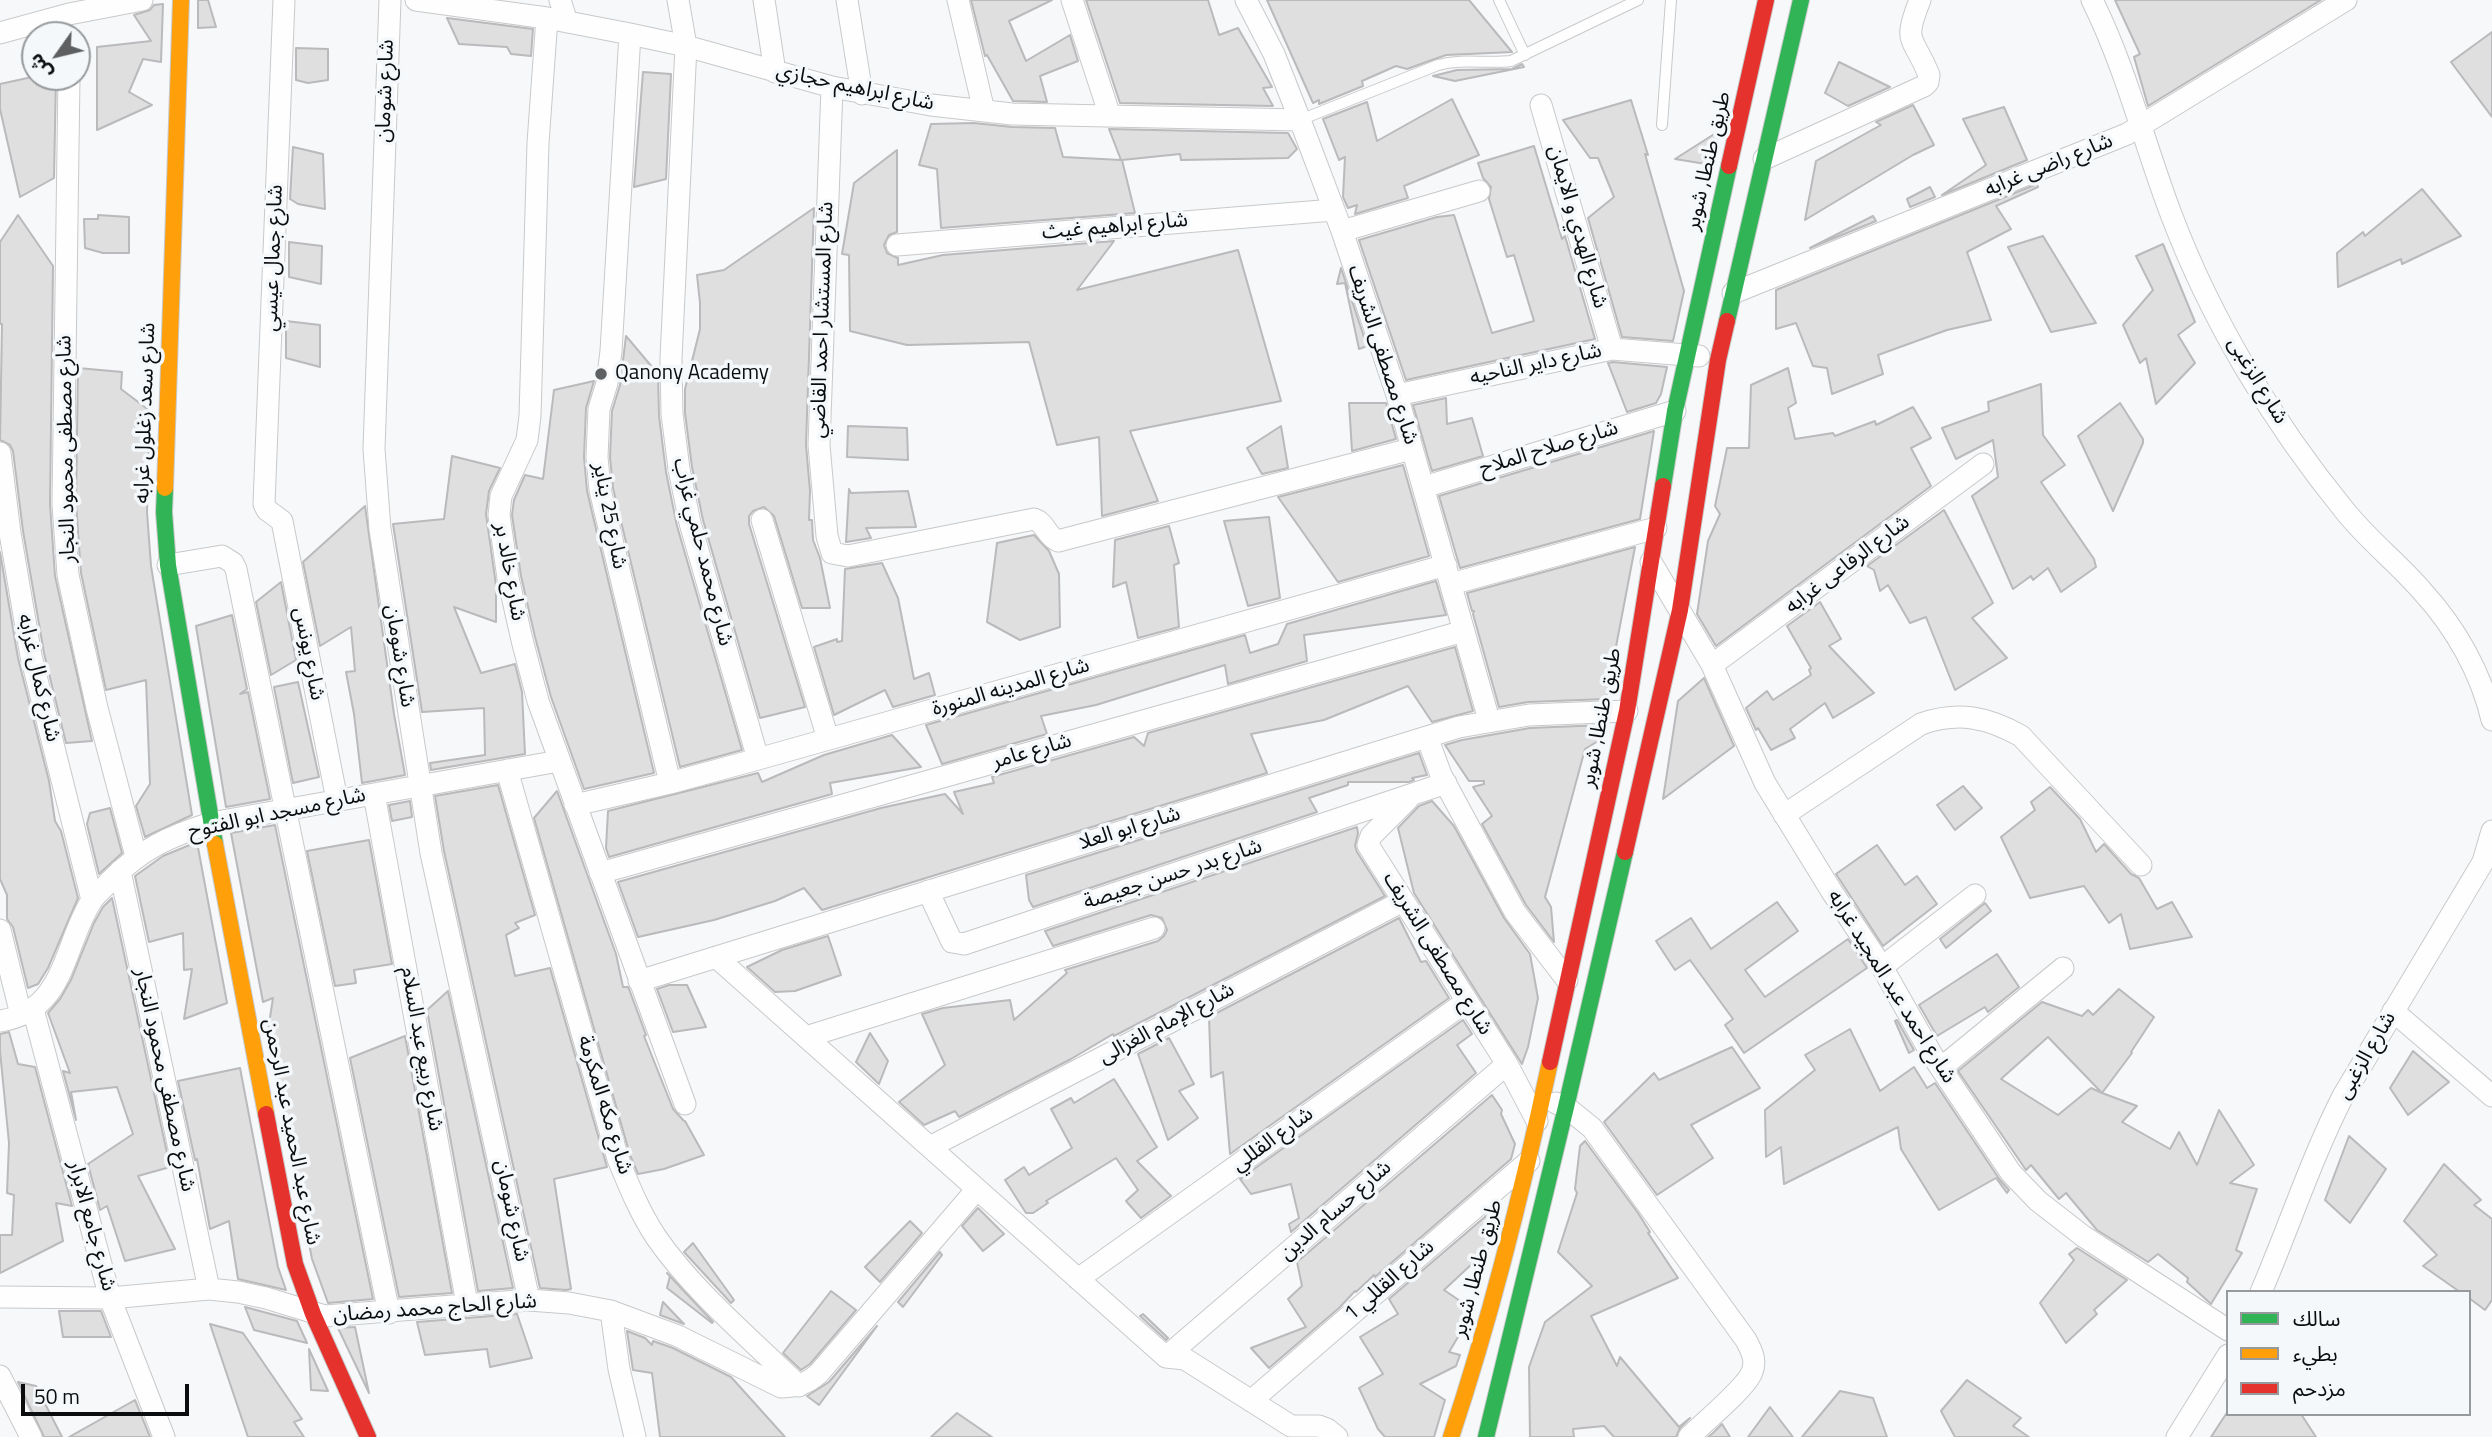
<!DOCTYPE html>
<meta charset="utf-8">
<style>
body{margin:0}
#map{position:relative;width:2492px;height:1437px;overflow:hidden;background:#f6f8fa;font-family:"Titillium Web","Noto Sans Arabic",sans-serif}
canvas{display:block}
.legend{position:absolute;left:2226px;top:1290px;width:245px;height:126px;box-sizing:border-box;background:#f5f8fb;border:2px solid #979a9c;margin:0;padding:9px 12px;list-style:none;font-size:21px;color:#0b0c0d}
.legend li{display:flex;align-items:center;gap:14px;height:35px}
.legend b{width:35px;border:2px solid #979a9c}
.north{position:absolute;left:21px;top:21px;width:70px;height:70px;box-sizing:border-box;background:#f5f8fb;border:2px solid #979a9c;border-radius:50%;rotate:236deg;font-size:19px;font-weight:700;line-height:28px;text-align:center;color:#0b0c0d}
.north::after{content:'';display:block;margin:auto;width:24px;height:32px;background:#5d5f60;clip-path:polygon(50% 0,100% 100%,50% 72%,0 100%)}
.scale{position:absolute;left:21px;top:1384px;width:168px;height:32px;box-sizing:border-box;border:4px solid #0b0c0d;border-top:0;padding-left:9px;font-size:21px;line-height:24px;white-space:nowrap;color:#0b0c0d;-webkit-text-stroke:5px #f5f8fb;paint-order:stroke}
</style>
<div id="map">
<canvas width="2492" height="1437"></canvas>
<ul class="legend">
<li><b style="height:9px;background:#30b455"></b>سالك</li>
<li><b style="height:9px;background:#ff9f0a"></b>بطيء</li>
<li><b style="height:9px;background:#e5322d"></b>مزدحم</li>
</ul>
<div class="north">ش</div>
<div class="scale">50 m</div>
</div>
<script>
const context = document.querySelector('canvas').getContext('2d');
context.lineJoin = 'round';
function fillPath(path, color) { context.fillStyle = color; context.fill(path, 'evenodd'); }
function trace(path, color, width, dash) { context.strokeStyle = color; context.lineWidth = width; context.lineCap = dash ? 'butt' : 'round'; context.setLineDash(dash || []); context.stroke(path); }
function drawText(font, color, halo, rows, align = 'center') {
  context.font = font + ' "Titillium Web","Noto Sans Arabic",sans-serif'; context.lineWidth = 7; context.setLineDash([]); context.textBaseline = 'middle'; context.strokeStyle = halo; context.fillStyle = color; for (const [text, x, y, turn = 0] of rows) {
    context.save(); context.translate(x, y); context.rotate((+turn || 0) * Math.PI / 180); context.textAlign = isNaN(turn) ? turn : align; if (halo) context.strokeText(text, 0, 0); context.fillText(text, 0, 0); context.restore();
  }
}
const building = new Path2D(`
 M198 0H208L216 27 198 28Z
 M971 0H1052L1009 21 1026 61 1070 35 1078 61 1040 76 1047 102 1013 101 987 55 985 56Z
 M1086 0H1208L1219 35 1238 28 1272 87 1263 88 1273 106 1120 103Z
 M1267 0H1469L1512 52 1446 55 1407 69 1396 66 1362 81 1363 86 1319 104V100L1313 103Z
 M2115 0H2321L2148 106 2134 57 2140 54Z
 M163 4 161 62 143 59 129 92 152 105 97 130V47L151 41 134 15 150 10 154 5Z
 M447 18 533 29 531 56 511 54 507 47 459 44Z
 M2492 32V117L2451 62Z
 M296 48 328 49V80L308 83 296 80Z
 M1839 62 1890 87 1848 106 1825 93Z
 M1522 64 1524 67 1455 81 1433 76 1457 70 1512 69Z
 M643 72 671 74 666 179 634 187Z
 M32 77H56L54 178 20 197 0 109V84Z
 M1452 99 1479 155 1404 186 1408 198 1355 214 1357 205 1348 208 1343 197 1345 157 1339 160 1323 119 1367 102 1377 141Z
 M1631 100 1648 155 1645 154 1684 291 1673 341 1622 337 1588 218 1614 197 1598 158H1590L1563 120Z
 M1913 105 1934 145 1913 155 1805 220 1816 161 1881 125 1876 122Z
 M2004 107 2027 160 1942 195 1986 165 1963 119Z
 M974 123 1012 127 1055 128 1063 157 1121 160 1109 129 1288 133 1297 149 1288 158 1181 160 1180 154 1122 160 1135 213 941 228 937 169 919 165 931 124Z
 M1719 131 1712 165 1675 159Z
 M1534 146 1562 239 1565 236 1595 339 1406 380 1359 240 1437 217 1454 215 1492 333 1534 321 1514 255 1507 257 1489 199 1491 187 1483 178 1478 163Z
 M293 147 323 154 325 209 298 204 290 199Z
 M897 150V232L889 235 884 245 887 253 898 258V265L943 255 1114 241 1077 290 1238 250 1281 401 1130 431 1158 501 1102 516 1099 437 1057 445 1029 342 907 345 850 331 849 255 842 254 854 183Z
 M2037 184 2038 187 1996 206 2011 229 1967 252 1991 320 1947 330 1878 355 1883 374 1832 394 1827 368 1813 366 1796 323 1776 329V290Z
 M1930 187 1935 197 1910 207 1907 199Z
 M2422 189 2461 236 2402 264 2401 259 2338 287 2337 253 2363 232 2365 236Z
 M814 208 806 445 810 491 809 520H812L813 540 820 558 830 608H802L774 516 764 507 753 511 749 516V524L805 707 760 718 703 520 692 467 685 413V389L700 329V303L697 275 724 270Z
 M18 215 53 266 50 504 55 576 92 741 66 743 44 653 23 531 13 451 10 445 0 440 2 324H0V242Z
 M98 215 129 217V253H103L85 248 84 219H98Z
 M1873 216 1876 221 1810 248Z
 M2043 236 2096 323 2051 332 2008 247Z
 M289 242 322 246 321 284 289 277Z
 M2163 244 2195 322 2178 335 2195 363 2156 404 2146 358 2140 363 2123 325 2153 290 2136 256Z
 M1341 268 1367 346 1359 349 1345 283 1337 284Z
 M286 321 320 325V367L286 358Z
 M626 336 658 374 659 416 666 472 677 526 742 750 680 767 613 488 610 457 612 411 620 385Z
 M1613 362 1667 367 1661 394 1656 403 1627 412 1608 363Z
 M78 368 122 372 121 389 150 411 147 512 151 566 192 815 145 837 136 806 150 784 146 680 106 690 81 573 76 504Z
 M1788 368 1796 403 1788 408 1795 439 1833 433 1835 436 1875 421 1876 425 1913 407 1931 438 1911 448 1931 486 1716 646 1697 614 1708 541 1720 514 1715 506 1727 448H1749L1751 385Z
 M594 381 586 408 584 457 587 491 654 773 584 789 551 697 535 637 521 576 512 515 514 500 525 475 543 479 554 390Z
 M2041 384 2043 435 2065 465 2041 482 2094 559 2096 567 2061 592 2048 568 2033 580 2031 576 2013 589 1972 496 1998 477 1993 440 1956 459 1942 428 1989 411 1988 402Z
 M1446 398 1447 424 1472 418 1483 456 1432 471 1413 405Z
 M1349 403H1386L1396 439 1352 451Z
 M2120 403 2143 439V443L2113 511 2078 436Z
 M848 426 907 428 908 460 847 457Z
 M1281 426 1288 468 1262 474 1247 448Z
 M1654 431 1640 519 1460 568 1439 496Z
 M452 456 500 468 489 491 486 514 496 585V622L454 607 481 673 515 664 522 692 525 754 431 770 430 763 485 755 484 708 422 712 393 524 444 519Z
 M1403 465 1429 556 1338 582 1278 497Z
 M849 489 851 493 908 491 916 527 866 528 871 538 846 542Z
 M365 506 394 714 405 775 362 783 354 714 346 672 355 671 351 627 320 646 303 562Z
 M1944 510 1993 603 1972 618 2007 658 1955 690 1926 617 1910 623 1888 585 1880 591 1874 570 1867 566Z
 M1269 517 1280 598 1248 606 1224 521Z
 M1169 526 1179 563 1174 565 1179 627 1138 638 1126 582 1113 587 1115 540Z
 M1034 535 1049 551 1059 574 1060 627 1020 640 987 622 997 543Z
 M1635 547 1606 699 1528 702 1499 707 1473 614 1474 611H1472L1467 593Z
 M0 552 18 658 49 781 55 821 61 831 78 898 48 968 38 984 28 988 13 927 7 919V895L0 879Z
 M882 563 898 598 914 679 929 673 935 695 893 707 885 690 834 715 814 647 837 639V642L842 641 845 569Z
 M1436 581 1446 615 1304 635 1307 661 1228 684 1225 665 1096 705 1041 716 1047 734 942 764 926 725 1245 635 1250 653 1278 644 1287 624Z
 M281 582 296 660 271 675 256 602Z
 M1820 602 1841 639 1829 646 1874 693 1833 718 1825 703 1790 729 1795 738 1771 750 1758 728 1756 730 1746 708 1767 691 1773 700 1811 675 1809 670 1811 668 1787 626Z
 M232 615 247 689 240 694 248 692 270 799 226 807 196 626Z
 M1455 647 1473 711 1432 722 1408 686 1324 720 1251 734 1267 773 822 910 804 888 775 901 714 920 638 937 618 882 881 808 945 794 963 814 954 792 994 783 992 777 1134 737 1144 746 1148 733Z
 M1704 678 1734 746 1663 799 1678 701Z
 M298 682 319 777 293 783 274 687Z
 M1604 725 1600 740 1585 749 1545 897 1551 907 1554 942 1526 905 1482 824 1492 816 1473 787 1484 784V781H1469L1445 745 1462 740 1530 728Z
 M892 735 921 767 830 783 832 794 609 857 606 848 608 811 758 773 762 782 824 755Z
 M1419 753 1427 775 1412 778 1414 780 1409 782H1348V785L1309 798 1317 812 1033 907 1029 900 1026 875Z
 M498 785 535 915 515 923 519 928 506 935 515 976 550 968 607 1167 554 1179 571 1289 566 1290 540 1288 444 851 435 796Z
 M1963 786 1982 808 1955 830 1937 805Z
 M2050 787 2080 819 2096 852 2104 844 2131 874 2139 878 2157 909 2172 902 2192 937 2130 949 2121 914 2109 923 2084 886 2030 898 2001 837 2035 810 2031 802Z
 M557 791 616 954 623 987H628L629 989 646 1035 644 1036 673 1109 684 1121H685L704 1155 664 1169 638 1174 630 1155 534 818Z
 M410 801 412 817 392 821 389 805Z
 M1432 801 1454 826 1504 918 1530 954 1538 998 1528 1047 1522 1064 1414 893 1398 828 1419 806Z
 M110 808 122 853 99 874 87 824 90 813Z
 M275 825 373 1299 328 1303 312 1259 268 1030 273 998 263 1002 231 833Z
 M1357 827 1358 833 1355 846 1357 852 1385 896 1114 1036 1113 1034 1071 1059 959 1117 955 1111 924 1125 899 1102 945 1065 922 1014 943 1008 1010 1000 1014 1020 1067 973 1065 970 1158 941 1164 936 1167 930 1162 918 1151 915 1053 946 1045 931Z
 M369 840 392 964 354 970 356 983 335 986 307 851Z
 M197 842 227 1003 184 1019 192 969 184 970 183 933 149 942 135 876 163 856Z
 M1877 845 1905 885 1917 876 1937 904 1883 946 1836 874Z
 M112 898 170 1167 138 1176 175 1249 125 1261 107 1206 100 1210 88 1164 133 1134 117 1087 71 1092 76 1120 63 1071 70 1073 48 1013 60 999 71 980 94 923 103 907Z
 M1777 902 1798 931 1745 970 1765 997 1848 939 1867 968 1744 1053 1725 1025 1733 1019 1690 960 1675 970 1656 941 1691 918 1711 949Z
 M1985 903 1991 911 1946 948 1940 939Z
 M1399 918 1421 962 1426 961 1449 998 1230 1154 1223 1072 1211 1077 1209 1017Z
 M828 936 841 975 795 991 775 992 747 967 782 950Z
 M1997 954 2019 987 1988 1012 1985 1007 1937 1036 1919 1005Z
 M669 985H687L706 1027 673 1032 657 989Z
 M2119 989 2154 1017 2131 1052 2132 1053 2102 1093 2137 1106 2122 1122 2170 1149 2179 1132 2197 1165 2219 1110 2254 1165 2230 1183 2257 1189 2236 1250 2242 1253 2211 1304 2187 1282 2188 1278 2158 1254 2148 1262 2097 1230 2066 1193 2059 1199 2031 1165 2026 1170 1958 1071 2042 1002 2082 1016 2088 1010 2093 1015ZM2048 1037 2102 1093 2091 1088 2058 1115 2001 1079Z
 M448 991 513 1288 478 1291 427 1010Z
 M1463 1020 1472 1034 1457 1045 1476 1073 1291 1232 1289 1224 1299 1218 1291 1184 1251 1194 1240 1179Z
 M1897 1020 1914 1050 1909 1053 1895 1021Z
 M1850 1029 1880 1091 1914 1067 1927 1088 1935 1083 2000 1180 2009 1190 2007 1193 1996 1178 1939 1210 1901 1149 1898 1127 1784 1184 1781 1147 1766 1157 1765 1110 1815 1070 1805 1055Z
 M9 1032 18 1064 35 1067 72 1206 56 1203 63 1241 0 1273V1235H12L14 1195 7 1193 9 1143 0 1051V1034Z
 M870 1033 888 1061 879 1084 856 1062Z
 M405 1036 452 1293 399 1297 350 1058Z
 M1169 1038 1194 1084 1179 1091 1198 1118 1168 1140 1138 1054Z
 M1732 1047 1760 1088 1691 1125 1713 1158 1657 1195 1604 1122 1654 1073 1659 1080Z
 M2413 1051 2449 1082 2408 1115 2390 1088Z
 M240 1068 278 1267 286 1290 238 1279 229 1221 210 1229 197 1159 195 1160 178 1081Z
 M1114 1079 1157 1147 1137 1161 1171 1196 1141 1218 1126 1201 1138 1190 1116 1158 1046 1201 1048 1203 1033 1213H1026L1005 1180 1024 1167 1029 1175 1072 1148 1051 1109 1071 1098 1074 1103Z
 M1492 1095 1502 1110 1501 1114 1515 1144 1511 1159 1375 1277 1374 1275 1356 1292 1355 1291 1339 1308 1269 1368 1251 1348 1306 1327 1288 1299 1302 1286 1297 1262Z
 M2349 1136 2386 1169 2350 1223 2325 1200Z
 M1585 1141 1638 1213 1650 1232 1648 1233 1678 1278 1591 1316 1617 1366 1620 1357 1679 1427 1690 1418 1680 1428 1676 1437H1614L1604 1426 1573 1429 1574 1437H1530L1529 1367 1545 1322 1592 1286 1558 1252 1577 1193 1575 1189 1580 1146Z
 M2444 1164 2481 1200 2474 1205 2492 1219V1300L2485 1310 2469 1298V1292H2460L2423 1266 2437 1255 2404 1221Z
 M1500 1204 1488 1249 1444 1290 1472 1309 1470 1317 1449 1352 1460 1355 1456 1366 1420 1384 1445 1400 1434 1437H1385L1378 1429 1359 1388 1383 1374 1360 1337 1398 1314 1389 1299Z
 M978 1208 1004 1234 983 1251 962 1226Z
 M910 1221 922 1233 880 1282 865 1267Z
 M693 1243 734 1300 731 1303 684 1252Z
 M2077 1248 2127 1280 2094 1310 2097 1314 2066 1343 2040 1303 2074 1260 2069 1254Z
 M940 1252 942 1255 903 1307 898 1302Z
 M667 1273 713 1322 712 1323 667 1288 670 1276Z
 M831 1291 856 1310 810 1364 801 1370 783 1353Z
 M663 1302 684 1324 660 1315Z
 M245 1307 297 1321 307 1343 254 1330Z
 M59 1311H101L111 1337H63Z
 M517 1314 532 1358 490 1367 487 1349 425 1355 417 1322Z
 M1143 1314 1168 1338 1166 1340 1140 1316Z
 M210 1324 243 1333 302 1419 294 1422 304 1437H248Z
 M877 1326 819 1405 807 1396 829 1382Z
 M355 1327 369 1393 338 1328Z
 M627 1331 645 1338 652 1345 653 1341 673 1348 731 1377 785 1437H660L652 1373 633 1370Z
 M309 1349 328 1391 311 1390Z
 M1967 1380 2021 1418 2013 1426 2029 1437H1955L1941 1411Z
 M18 1382 36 1386 62 1437H44Z
 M1840 1391 1873 1398 1887 1437H1802Z
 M135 1400 150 1437H69Z
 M1770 1407 1793 1437H1748Z
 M957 1413 992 1437H931Z
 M2226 1414H2301L2316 1437H2211Z
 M1722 1424 1730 1437H1708L1713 1433Z`);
const lane = new Path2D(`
 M1499 0 1525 55
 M1300 120 1438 65C1463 58 1486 64 1511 61L1638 0
 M1662 125 1671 0`);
const street = new Path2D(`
 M284 0 264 504 267 510 282 521 337 800
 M390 0 374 449 380 529 431 853 529 1300
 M416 0 547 18 630 34 686 46 832 87 931 105 1012 114 1300 120
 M560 0 567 22
 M678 0 686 46 671 358 672 414 679 469 690 523 758 759
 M764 0 775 72
 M847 0 862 94
 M958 0 984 111
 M1072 0 1110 116
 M1246 0 1274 54 1300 120 1342 231 1397 395 1489 720
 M2092 0C2126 68 2144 143 2171 214 2211 320 2273 423 2345 511 2368 540 2398 563 2422 591 2455 627 2481 672 2492 720
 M547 18 538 143 530 416 527 440 501 496 499 515 508 578 522 640 538 701 685 1104
 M0 33 69 14 142 0
 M630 34 611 351 607 383 599 409 597 457 600 490 670 783
 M69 77 63 504 68 575 97 708 136 856
 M832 87 819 445 827 536 832 553 848 556 1034 519C1046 523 1046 536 1058 541L1411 449
 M1541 105 1612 349
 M1764 159 1924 86 1928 82 1929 75C1913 35 1902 45 1920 0
 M1342 231 1479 191
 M897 245 1334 210
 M1733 293 2127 134 2346 0
 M1397 395 1612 349 1699 356
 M0 453 10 533 31 656 92 900
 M1424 487 1675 411
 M762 520 828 739
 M1651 562 1712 665 1765 783 1832 892 1882 967 1932 1055 2011 1173 2038 1201 2083 1236 2228 1330
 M168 565 222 556 233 563 236 569 389 1313
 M1451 584 1656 528
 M1712 665 1983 464
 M1427 737 1441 775 1515 912 1567 980
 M507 770 618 1159C629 1186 640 1213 656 1237 693 1291 752 1340 799 1386
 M374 794 467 1304
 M1408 799 1371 836 1368 845 1507 1064 1537 1121
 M575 805 670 783 758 759 1446 565
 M1784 815 1921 724C1959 711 1987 717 2021 736L2141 865
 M120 871 209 1289
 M600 873 1464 631
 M928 891 952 942 964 944 1446 783
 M0 930 21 1015
 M716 957 1166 1357 1185 1359 1291 1426H1319L1327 1429 1337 1437
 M1882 967 1975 895
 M639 981 1459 727 1529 715 1627 711
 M33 1009 110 1298 164 1437
 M2393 1011 2492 1096
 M0 1021C66 1011 63 945 92 900 97 893 105 887 110 881 141 849 170 836 211 823L559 761
 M806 1037 1154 928
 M1941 1068 2063 968
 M1556 1103 1566 1107 1592 1128 1746 1340C1751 1350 1757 1360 1752 1372 1746 1388 1703 1423 1689 1437
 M930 1147 1403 901
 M1078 1279 1467 1001
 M2261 1292C2289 1227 2311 1159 2343 1096L2483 862 2492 831
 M0 1297 110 1298 209 1289 238 1292 266 1298 325 1316 529 1300 569 1303 611 1311 678 1336 781 1387C798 1386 807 1384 819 1373L977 1189
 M611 1311 619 1369 635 1437
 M1166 1357 1507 1064
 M0 1376 31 1437
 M1251 1401 1529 1161
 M2177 1437 2228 1355`);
const fast = new Path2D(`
 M1727 321 1801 0
 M1663 486 1675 411 1729 166
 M165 488 164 512 168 565 215 844
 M1486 1437 1566 1107 1625 852`);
const slow = new Path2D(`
 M165 488 181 0
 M215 844 266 1114
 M1451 1437C1492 1314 1523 1189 1550 1062`);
const jam = new Path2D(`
 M1729 166 1766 0
 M1625 852 1680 610 1718 360 1727 321
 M1550 1062 1627 711 1663 486
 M266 1114 295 1264 313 1314 368 1437`);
const markers = [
 [601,374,7,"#5d5f60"]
];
const streetNames = [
 ["شارع ابراهيم حجازي",855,88,12],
 ["شارع شومان",386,91,-88],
 ["طريق طنطا, شوبر",1709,161,-77],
 ["شارع راضى غرابه",2049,166,-22],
 ["شارع ابراهيم غيث",1115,227,-5],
 ["شارع الهدي و الايمان",1577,227,74],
 ["شارع جمال عيسي",274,258,-88],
 ["شارع المستشار احمد القاضي",823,320,-88],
 ["شارع مصطفى الشريف",1382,355,72],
 ["شارع داير الناحيه",1536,365,-12],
 ["شارع الزغبى",2257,381,59],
 ["شارع سعد زغلول غرابه",146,413,-88],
 ["شارع مصطفى محمود النجار",67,449,-91],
 ["شارع صلاح الملاح",1549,449,-17],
 ["شارع 25 يناير",609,516,79],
 ["شارع محمد حلمي غراب",702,552,76],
 ["شارع الرفاعى غرابه",1848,565,-37],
 ["شارع خالد بر",509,572,80],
 ["شارع يونس",308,654,79],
 ["شارع شومان",399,656,81],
 ["شارع كمال غرابه",38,678,77],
 ["شارع المدينه المنورة",1011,688,-16],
 ["طريق طنطا, شوبر",1602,718,-79],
 ["شارع عامر",1032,752,-16],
 ["شارع مسجد ابو الفتوح",277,814,-12],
 ["شارع ابو العلا",1130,829,-17],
 ["شارع بدر حسن جعيصة",1173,875,-18],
 ["شارع مصطفى الشريف",1437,954,58],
 ["شارع احمد عبد المجيد غرابه",1891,987,58],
 ["شارع الإمام الغزالى",1167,1024,-28],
 ["شارع ربيع عبد السلام",421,1049,80],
 ["شارع الزغبى",2367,1056,-60],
 ["شارع مصطفى محمود النجار",164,1080,78],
 ["شارع مكه المكرمة",604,1105,73],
 ["شارع عبد الحميد عبد الرحمن",291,1132,79],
 ["شارع القللي",1273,1140,-36],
 ["شارع شومان",511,1211,78],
 ["شارع حسام الدين",1336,1211,-41],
 ["شارع جامع الابرار",91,1226,75],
 ["طريق طنطا, شوبر",1478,1269,-75],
 ["شارع القللي 1",1390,1281,-41],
 ["شارع الحاج محمد رمضان",435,1309,-4]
];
const poiNames = [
 ["Qanony Academy",615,374]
];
fillPath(building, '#dfdfe0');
trace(building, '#bab9bb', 2);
trace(lane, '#c8c9ca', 12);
trace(street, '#c8c9ca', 23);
trace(fast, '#c8c9ca', 18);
trace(slow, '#c8c9ca', 18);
trace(jam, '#c8c9ca', 18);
trace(lane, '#fefefe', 10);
trace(street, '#fefefe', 21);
trace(fast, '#30b455', 16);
trace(slow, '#ff9f0a', 16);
trace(jam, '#e5322d', 16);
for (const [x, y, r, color] of markers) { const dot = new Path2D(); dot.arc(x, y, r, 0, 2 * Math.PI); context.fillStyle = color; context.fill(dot); trace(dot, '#f5f8fb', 2.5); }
drawText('21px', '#0b0c0d', '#f5f8fb', streetNames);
drawText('21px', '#0b0c0d', '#f5f8fb', poiNames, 'left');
</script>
